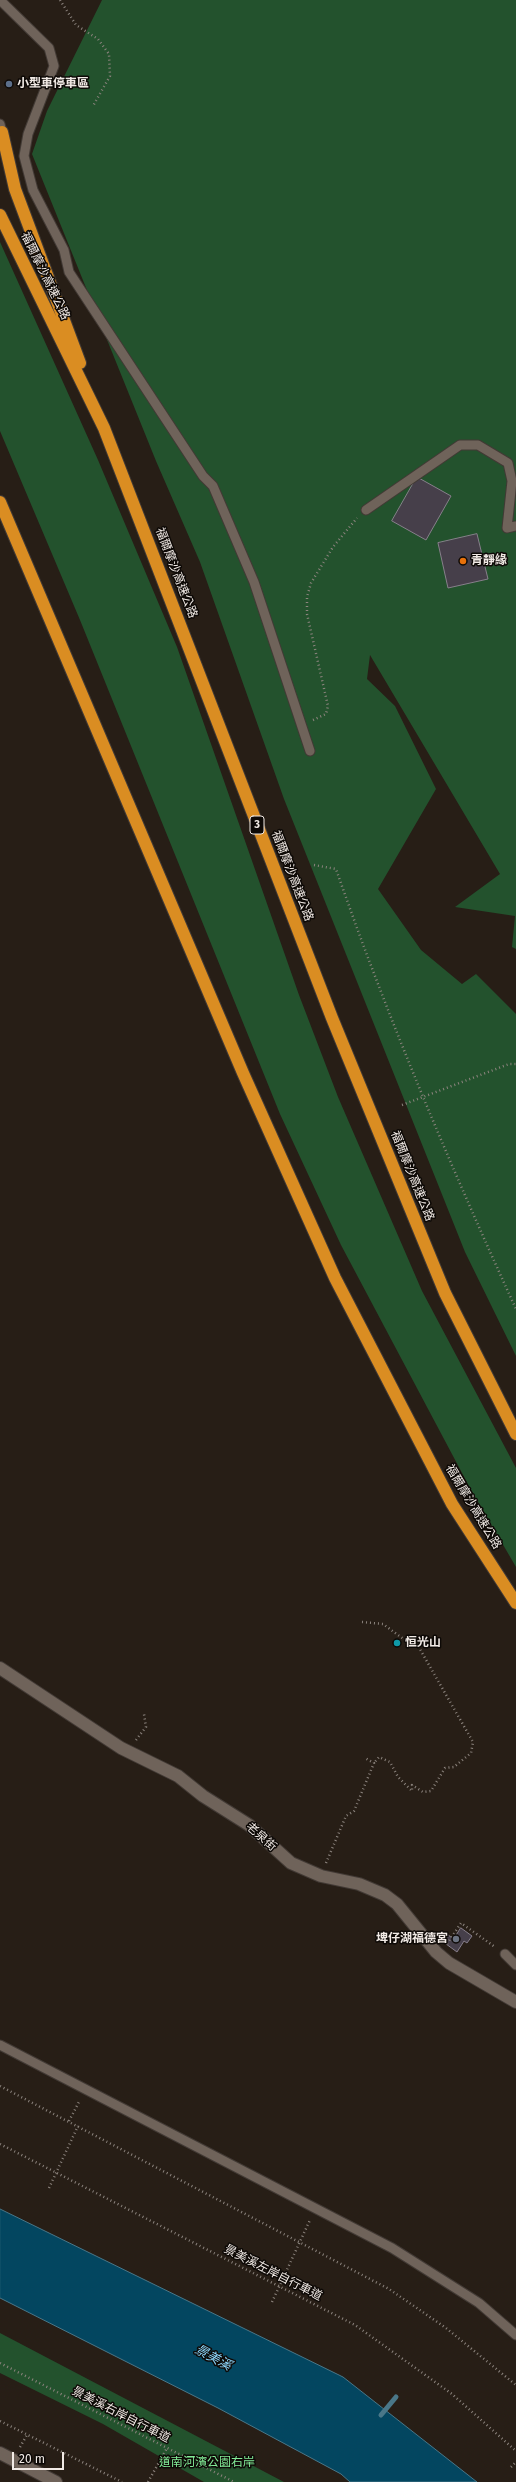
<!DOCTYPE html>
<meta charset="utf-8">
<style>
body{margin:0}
#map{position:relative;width:516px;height:2482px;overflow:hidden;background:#271e16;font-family:"Fira Sans",sans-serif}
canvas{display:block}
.scale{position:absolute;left:12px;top:2452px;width:52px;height:18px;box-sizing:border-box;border:2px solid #f1eae5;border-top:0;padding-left:5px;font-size:12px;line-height:14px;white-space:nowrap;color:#f1eae5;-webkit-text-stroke:3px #0d0906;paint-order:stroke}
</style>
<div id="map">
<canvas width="516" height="2482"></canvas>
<div class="scale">20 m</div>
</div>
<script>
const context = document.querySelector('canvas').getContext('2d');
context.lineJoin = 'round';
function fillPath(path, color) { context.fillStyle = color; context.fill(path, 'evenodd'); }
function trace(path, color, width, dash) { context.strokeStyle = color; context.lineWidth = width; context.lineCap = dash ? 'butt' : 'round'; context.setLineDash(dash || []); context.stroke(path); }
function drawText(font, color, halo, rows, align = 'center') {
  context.font = font + ' "Fira Sans","Noto Sans TC",sans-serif'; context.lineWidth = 3; context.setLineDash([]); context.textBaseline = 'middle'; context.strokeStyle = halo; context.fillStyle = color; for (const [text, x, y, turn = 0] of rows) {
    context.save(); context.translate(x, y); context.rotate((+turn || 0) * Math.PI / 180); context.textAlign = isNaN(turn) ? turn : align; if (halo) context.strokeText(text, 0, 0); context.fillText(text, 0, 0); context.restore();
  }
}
const green = new Path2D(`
 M102 0H516V949L512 947 515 916 455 907 500 874 370 655 367 679 395 706 436 789 378 889 421 950 462 984 476 974 516 1014V1356L465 1252 284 799 200 562 156 461 32 154 47 111Z
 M0 242 98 460 177 647 299 995 338 1097 422 1291 516 1468V1567L470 1488 341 1245 280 1114 80 620 0 431Z
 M0 2333 284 2482H204L103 2424 0 2373Z`);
const water = new Path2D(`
 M0 2209 343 2377 477 2482H350L341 2474 218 2408 0 2298Z`);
const stream = new Path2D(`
 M381 2415 396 2397`);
const building = new Path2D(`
 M417 477 451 496 426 540 392 521Z
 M477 534 488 579 448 588 438 543Z
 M461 1928 472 1936 467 1943 464 1941 457 1952 442 1941 447 1934 452 1938 456 1935Z`);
const path = new Path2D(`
 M60 0 76 25 98 39 109 54 110 76 93 106
 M313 720 326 714 328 706 307 614V597L311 583 333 547 357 518
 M314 865 336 869C388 1019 450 1165 516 1309
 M402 1105 509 1064H516
 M362 1622 383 1624 409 1643 417 1644 473 1742 471 1753 454 1767 445 1768 431 1791 423 1792 412 1785V1791L398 1777 390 1762 379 1757 374 1763
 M136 1740 146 1727 144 1714
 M326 1863 346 1816 354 1811 374 1763 365 1758
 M447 1944 461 1923 495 1947
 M0 2086 389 2289 446 2328 516 2385
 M69 2121 80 2100
 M0 2144 355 2325 452 2394 516 2451
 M49 2188 78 2126
 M272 2302 310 2220
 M0 2363 234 2482
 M0 2421 122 2482
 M20 2447 27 2435
 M511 2467 516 2462
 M148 2482 167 2448`);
const service = new Path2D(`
 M0 0 49 48 54 66 28 134 24 156 33 190 64 250 69 272 203 476 213 486 254 582 310 751
 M0 124 2 132
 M366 510 460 445H478L508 463 512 481 507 528 516 526
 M505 1954 516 1965
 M0 2045 392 2248 479 2303 516 2335`);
const minor = new Path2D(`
 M0 1668 121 1748 178 1776 203 1796 249 1825 291 1863 321 1876 359 1884 385 1895 397 1904 436 1952 449 1963 516 2002
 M0 2453 56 2482`);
const motorway = new Path2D(`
 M2 132 15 189 80 363
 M0 215 104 428 332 1018 445 1293 516 1434
 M0 502 243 1073 335 1278 452 1504 516 1603`);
const markers = [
 [9,84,4,"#5c6f8a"],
 [463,561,4,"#e8710a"],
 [397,1643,4,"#0f9aa8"],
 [456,1939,4,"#6b7280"]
];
const shields = [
 [257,825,14]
];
const shieldNames = [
 ["3",257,825]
];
const poiNames = [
 ["小型車停車區",17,84],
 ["青靜緣",471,561],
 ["恒光山",405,1643],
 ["埤仔湖福德宮",448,1939,"right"]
];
const streetNames = [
 ["福爾摩沙高速公路",45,276,64],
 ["福爾摩沙高速公路",176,573,69],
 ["福爾摩沙高速公路",292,876,69],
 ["福爾摩沙高速公路",412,1176,68],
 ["福爾摩沙高速公路",473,1507,59],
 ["老泉街",261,1837,41],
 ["景美溪左岸自行車道",273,2273,27],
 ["景美溪右岸自行車道",121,2415,27]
];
const parkNames = [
 ["道南河濱公園右岸",207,2463]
];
const waterNames = [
 ["景美溪",213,2358,28]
];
fillPath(green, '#23522d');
fillPath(water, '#034660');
trace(water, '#4a7788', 1);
trace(stream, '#4a7788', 5);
fillPath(building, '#463f4a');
trace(building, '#877f8b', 1);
trace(service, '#423a35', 11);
trace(minor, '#423a35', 14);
trace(motorway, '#423a35', 14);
trace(path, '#8c847e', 2.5, [1, 3]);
trace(service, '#6f635a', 9);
trace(minor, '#6f635a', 12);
trace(motorway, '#da8d22', 12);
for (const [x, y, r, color] of markers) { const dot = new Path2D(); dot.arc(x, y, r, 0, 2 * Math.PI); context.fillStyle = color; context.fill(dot); trace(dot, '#0d0906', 1.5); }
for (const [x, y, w] of shields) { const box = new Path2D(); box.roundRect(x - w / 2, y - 9, w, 18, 3); context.fillStyle = '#0d0906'; context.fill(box); trace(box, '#f1eae5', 1); }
drawText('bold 11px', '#f1eae5', null, shieldNames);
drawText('bold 12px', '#f1eae5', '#0d0906', poiNames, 'left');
drawText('12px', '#f1eae5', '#0d0906', streetNames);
drawText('12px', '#83ec98', '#0d0906', parkNames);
drawText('italic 13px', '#8ed9ff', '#0d0906', waterNames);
</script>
